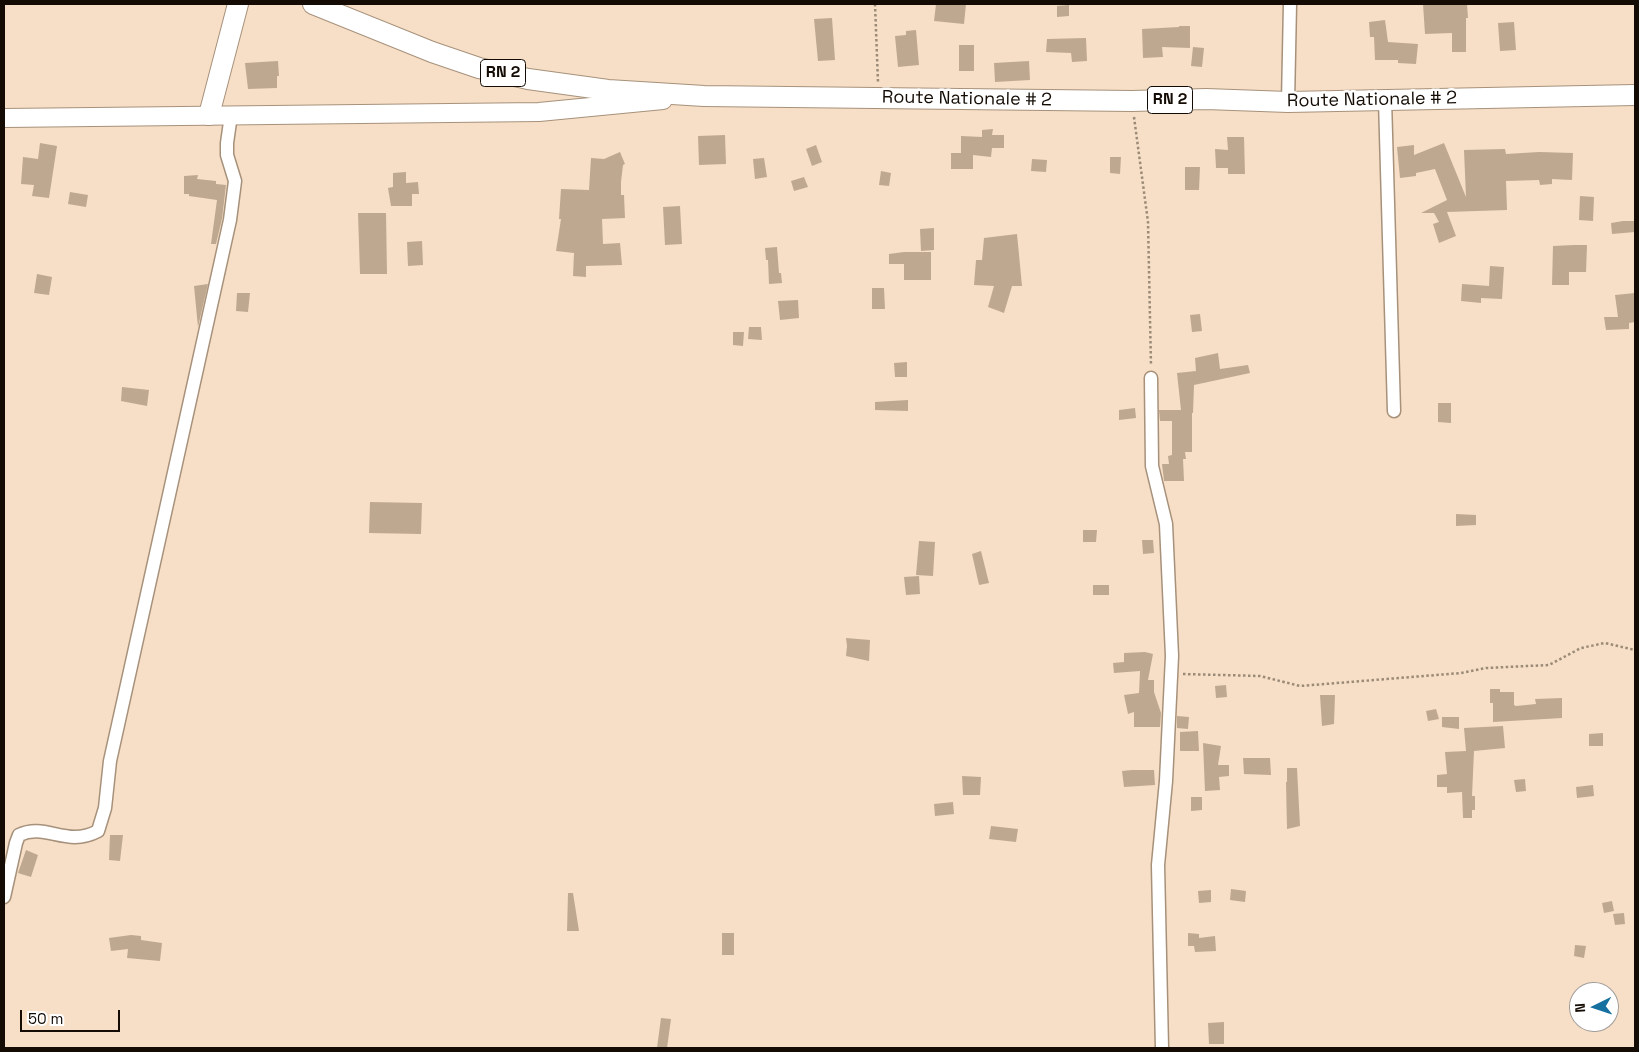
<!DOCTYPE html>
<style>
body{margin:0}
#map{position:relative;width:1639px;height:1052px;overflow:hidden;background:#f6dfc6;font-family:"Space Grotesk",sans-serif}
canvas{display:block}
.frame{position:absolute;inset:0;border:5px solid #130b04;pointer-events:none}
.north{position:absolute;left:1569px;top:982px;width:50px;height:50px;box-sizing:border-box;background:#fff;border:1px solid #a19d9b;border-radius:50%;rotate:266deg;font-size:14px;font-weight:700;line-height:20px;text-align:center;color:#130b04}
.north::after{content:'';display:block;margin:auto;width:18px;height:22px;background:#1671a0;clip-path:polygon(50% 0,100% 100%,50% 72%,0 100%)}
.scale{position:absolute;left:20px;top:1010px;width:100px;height:22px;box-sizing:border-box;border:2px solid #130b04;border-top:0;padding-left:6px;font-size:15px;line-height:18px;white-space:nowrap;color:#130b04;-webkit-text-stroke:4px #fff;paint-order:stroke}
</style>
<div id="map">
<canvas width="1639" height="1052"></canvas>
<div class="frame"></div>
<div class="north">N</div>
<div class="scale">50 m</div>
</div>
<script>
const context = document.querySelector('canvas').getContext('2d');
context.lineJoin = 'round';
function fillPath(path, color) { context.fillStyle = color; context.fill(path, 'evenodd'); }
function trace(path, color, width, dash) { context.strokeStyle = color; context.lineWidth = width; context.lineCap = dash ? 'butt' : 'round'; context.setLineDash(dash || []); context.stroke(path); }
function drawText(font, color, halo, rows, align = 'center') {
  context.font = font + ' "Space Grotesk",sans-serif'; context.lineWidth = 5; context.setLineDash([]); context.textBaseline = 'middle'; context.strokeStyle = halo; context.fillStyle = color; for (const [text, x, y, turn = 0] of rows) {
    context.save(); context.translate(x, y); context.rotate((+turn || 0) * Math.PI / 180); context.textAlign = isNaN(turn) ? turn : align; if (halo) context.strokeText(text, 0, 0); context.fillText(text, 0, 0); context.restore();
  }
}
const building = new Path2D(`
 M936 4H966L964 24 934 21Z
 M1423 4H1467L1468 18H1466V52H1452V33L1425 34Z
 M1069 5V16L1057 17V6Z
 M832 18 835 60 818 61 814 19Z
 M1385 20 1388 42 1418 44 1416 64 1398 63V60H1375L1374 37H1370L1369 22Z
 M1514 22 1516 50 1500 51 1498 23Z
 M1179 26H1190V48L1162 47 1163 57 1143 58 1142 29 1179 27Z
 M916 30 919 65 898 67 895 36 906 35V31Z
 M1086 38 1087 61 1072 62 1071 53 1046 52 1047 39Z
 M959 45H974V71H959Z
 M1193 47 1204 48 1202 67 1191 66Z
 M278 61 279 76H277V88L248 89 245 63Z
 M1029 61 1030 80 995 82 994 63Z
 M993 129 992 135H1004V148H992L991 157 973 155V169H951V153H961V136L982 137V130Z
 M725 135 726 164 699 165 698 136Z
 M1227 137H1244L1245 174H1228V168H1216L1215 149 1228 150Z
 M40 143 57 146 49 198 32 196 34 185 21 184 23 157 38 159Z
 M1444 143 1466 197 1464 150 1505 149 1506 154 1539 152 1573 153 1572 180 1552 179V184L1540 185 1539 180 1506 181 1507 210 1447 212 1456 236 1439 243 1433 224 1439 222 1434 213H1421L1447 200 1435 169 1416 173V176L1400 178 1397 147 1414 145V155Z
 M816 145 822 162 812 166 806 149Z
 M620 152 625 164 623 165 621 182V195H624L625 218 602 219 603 244 620 243 622 265 586 266V277L573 276 574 253 556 251 561 219H559L561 189 589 190 591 158 604 159Z
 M1110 157H1121L1120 174 1110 173Z
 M764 158 767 177 755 179 753 159Z
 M1032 159 1047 160 1046 172 1031 171Z
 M1185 167H1200L1199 190H1185Z
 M881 171 891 173 889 186 879 185Z
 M406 172V183L418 182 419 194H412V206H391L388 188 393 187V173Z
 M198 175 197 179 216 181V184L226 185 222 219 216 244H211L217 200 189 196V194H184V176Z
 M804 177 808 187 794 191 791 181Z
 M70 192 88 195 86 207 68 204Z
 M1580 196 1594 197 1593 221 1579 220Z
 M680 206 682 244 665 245 663 207Z
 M358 213H386L387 274H360Z
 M1623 221H1635V232L1612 234 1611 223Z
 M934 228V250L921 251 920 229Z
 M1017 234 1022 286H1012L1004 313 988 307 994 286 974 285 976 260H982L984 238Z
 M422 241 423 265 408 266 407 242Z
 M1574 245H1587L1586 272H1569V285H1552L1553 246Z
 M777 247 779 273H781L782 283 769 284 768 260H766L765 248Z
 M904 252H931V280H904V264H889V254Z
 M1490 266 1504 267 1502 299 1481 298V303L1461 301 1462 284 1489 286Z
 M37 274 52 277 49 295 34 293Z
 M208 284 198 327 194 286Z
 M872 288H884L885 309H872Z
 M237 293H250L248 312 236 311Z
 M1635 293V322L1629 323V329L1606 330 1604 317H1618L1615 295Z
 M798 300 799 318 780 320 778 301Z
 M1200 314 1202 331 1192 332 1190 315Z
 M749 327H761L762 340 748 339Z
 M733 332H744L743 346 733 345Z
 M1218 353 1220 369 1248 365 1250 373 1194 385 1193 413H1192V452H1185L1186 459H1183L1184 481H1164L1162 464H1169L1168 456 1172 455V421H1160L1159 410H1181L1177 373 1196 371 1195 358Z
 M907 362V377H895L894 363Z
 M122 387 149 390 147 406 121 401Z
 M908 400V411L875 410V402Z
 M1438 403H1451V423L1438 422Z
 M1135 408 1136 418 1119 420V410Z
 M370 502 422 503 421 534 369 533Z
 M1456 514 1476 515V525L1456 526Z
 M1083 530H1097L1096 542H1083Z
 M1142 540H1153L1154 553 1143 554Z
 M919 541 935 542 933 576 916 575Z
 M981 551 989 583 979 585 972 554Z
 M919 576 920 594 906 595 904 577Z
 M1093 585H1109V595H1093Z
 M846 638 870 640 869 661 846 656 847 646Z
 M1145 652 1153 654 1148 680H1154V692L1161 713 1160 727H1134V712L1128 714 1124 695 1139 693 1140 671 1114 673 1113 663 1124 662V653Z
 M1226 685 1227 697 1216 698 1215 686Z
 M1490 689H1500V692H1514V705L1516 706 1536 704 1535 699 1562 698V718L1493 722V703H1490Z
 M1320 695H1335L1334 724 1322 726Z
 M1436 709 1439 719 1428 721 1426 711Z
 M1177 716 1189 717 1188 729 1177 728Z
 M1442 717H1459V729L1442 727Z
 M1503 726 1505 748 1474 751 1472 796H1475V810H1472V818H1463L1462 792 1447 793V787H1437V775L1447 774 1445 752 1466 751 1464 728Z
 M1198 731 1199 751H1180V732Z
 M1603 733V746H1589V734Z
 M1203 743 1221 746 1218 765H1229V776L1219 777 1220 790 1205 791Z
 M1243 758H1270L1271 775 1244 774Z
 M1287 768H1297L1300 826 1287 829 1286 782H1287Z
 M1132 770H1154L1155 785 1124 787 1122 771Z
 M962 776 981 777 980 795H963Z
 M1525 779 1526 791 1516 792 1514 780Z
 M1593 785 1594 796 1577 798 1576 787Z
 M1191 797H1202V810L1191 811Z
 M953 802 954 814 935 816 934 804Z
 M991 826 1018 829 1016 842 989 839Z
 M110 835H123L120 861 109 860Z
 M26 850 38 855 31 877 18 873Z
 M1231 889 1246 891 1245 902 1230 900Z
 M1211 890V902L1199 903 1198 891Z
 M568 893H573L579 931H567Z
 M1612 901 1614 911 1604 913 1602 903Z
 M1624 913 1625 924 1615 925 1613 914Z
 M722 933H734V955H722Z
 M1188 933 1199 934V938L1215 936 1216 951 1195 952 1194 946H1188Z
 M131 935 141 936V940L162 943 160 961 127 958 128 949 111 951 109 938Z
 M1575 945 1586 946 1584 958 1574 956Z
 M661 1018 671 1019 667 1048H657Z
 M1224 1022V1044H1209L1208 1023Z`);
const path = new Path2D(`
 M875 4 878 82
 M1134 117 1148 222 1151 366
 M1183 674 1260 676 1300 686 1461 673 1486 668 1549 665 1581 648 1605 643 1635 650`);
const minor = new Path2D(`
 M1385 100 1394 411
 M1288 102 1290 4
 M1151 378 1152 466 1166 524 1172 656 1166 781 1158 865 1162 1048
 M4 897 16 843 19 835C46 822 66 848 98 831L105 808 110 761 230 220 235 181 227 155V143L231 115`);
const secondary = new Path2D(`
 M4 118 539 112 663 100`);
const primary = new Path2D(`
 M313 4 432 52 479 68 528 79 608 90 704 96 1132 101 1206 99 1288 102 1635 95
 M209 115 238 4`);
const shields = [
 [503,73,45],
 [1170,100,45]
];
const shieldNames = [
 ["RN 2",503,73],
 ["RN 2",1170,100]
];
const streetNames = [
 ["Route Nationale # 2",967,99,1],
 ["Route Nationale # 2",1372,100,-1]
];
fillPath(building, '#bfa890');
trace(minor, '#a7917b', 15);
trace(secondary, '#a7917b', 20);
trace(primary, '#a7917b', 22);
trace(path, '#9b8a78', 2.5, [2.5, 2.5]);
trace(minor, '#fff', 12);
trace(secondary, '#fff', 18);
trace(primary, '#fff', 20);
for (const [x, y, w] of shields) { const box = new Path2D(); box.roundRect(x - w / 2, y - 13.5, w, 27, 4); context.fillStyle = '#fff'; context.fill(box); trace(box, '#130b04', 1); }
drawText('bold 16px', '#130b04', null, shieldNames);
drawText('18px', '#130b04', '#fff', streetNames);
</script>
